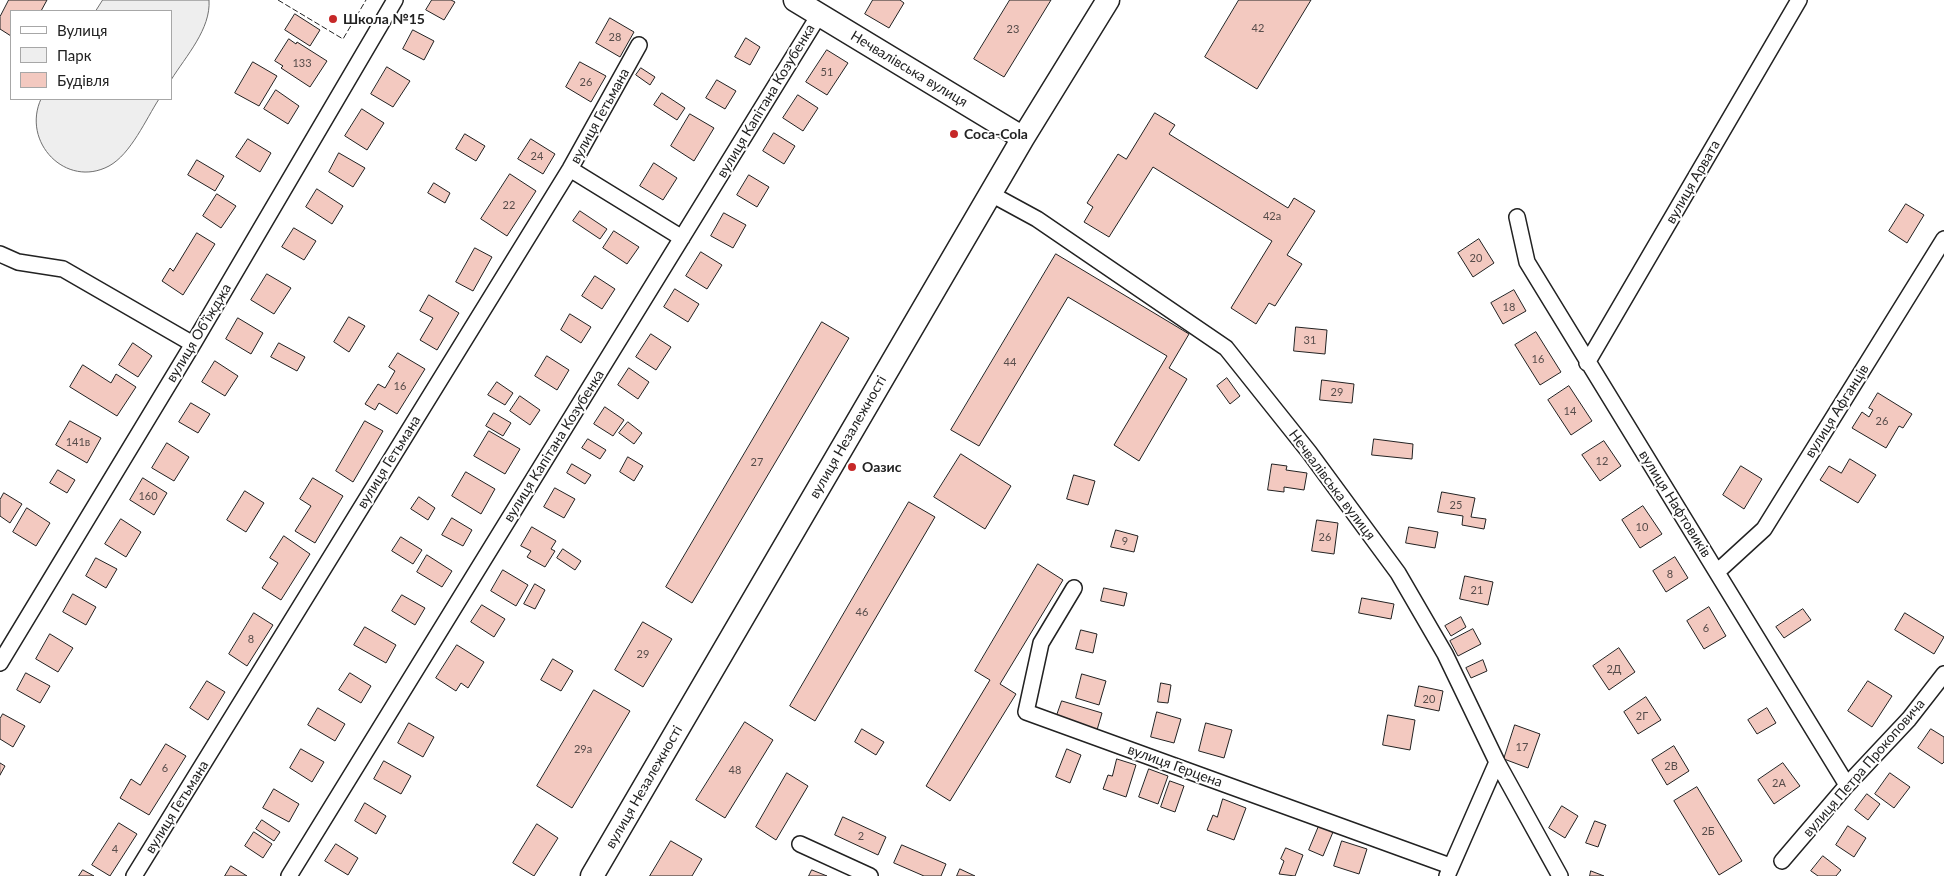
<!DOCTYPE html>
<meta charset="utf-8">
<style>
body{margin:0}
#map{position:relative;width:1944px;height:876px;overflow:hidden;background:#fff;font-family:Lato,sans-serif}
canvas{display:block}
.legend{position:absolute;left:10px;top:10px;width:162px;height:90px;box-sizing:border-box;background:#fff;border:1px solid #a7a7a7;margin:0;padding:6px 9px;list-style:none;font-size:15px;color:#222}
.legend li{display:flex;align-items:center;gap:10px;height:25px}
.legend b{width:25px;border:1px solid #a7a7a7}
</style>
<div id="map">
<canvas width="1944" height="876"></canvas>
<ul class="legend">
<li><b style="height:6px;background:#fff"></b>Вулиця</li>
<li><b style="height:14px;background:#eee"></b>Парк</li>
<li><b style="height:14px;background:#f3c9c0"></b>Будівля</li>
</ul>
</div>
<script>
const context = document.querySelector('canvas').getContext('2d');
context.lineJoin = 'round';
function fillPath(path, color) { context.fillStyle = color; context.fill(path, 'evenodd'); }
function trace(path, color, width, dash) { context.strokeStyle = color; context.lineWidth = width; context.lineCap = dash ? 'butt' : 'round'; context.setLineDash(dash || []); context.stroke(path); }
function drawText(font, color, halo, rows, align = 'center') {
  context.font = font + ' Lato,sans-serif'; context.lineWidth = 4; context.setLineDash([]); context.textBaseline = 'middle'; context.strokeStyle = halo; context.fillStyle = color; for (const [text, x, y, turn = 0] of rows) {
    context.save(); context.translate(x, y); context.rotate((+turn || 0) * Math.PI / 180); context.textAlign = isNaN(turn) ? turn : align; if (halo) context.strokeText(text, 0, 0); context.fillText(text, 0, 0); context.restore();
  }
}
const green = new Path2D(`
 M103 0H209C211 29 186 56 171 80V11H96Z
 M41 99H159C146 119 131 154 109 166 66 189 21 142 41 99Z`);
const building = new Path2D(`
 M9 0H47L41 11H11V36L0 29V17Z
 M432 0H451L455 2 444 20 426 10Z
 M873 0H900L904 3 889 28 865 14Z
 M1010 0H1051L1004 77 974 59Z
 M1239 0H1311L1257 89 1205 57Z
 M295 14 320 30 310 46 285 30Z
 M610 18 634 32 620 57 596 43Z
 M413 30 434 41 424 60 403 49Z
 M746 38 760 47 750 65 735 57Z
 M289 39 296 44 297 42 327 61 310 87 281 68 283 66 275 61Z
 M827 50 848 63 827 95 806 82Z
 M253 62 277 76 259 106 235 93Z
 M580 62 606 76 591 102 566 87Z
 M387 67 410 81 393 107 371 94Z
 M641 68 655 77 650 85 636 75Z
 M717 80 736 91 725 109 706 98Z
 M276 90 299 106 288 124 264 109Z
 M662 93 685 108 677 120 654 105Z
 M798 95 818 108 803 131 783 118Z
 M362 109 384 123 367 150 345 136Z
 M1155 113 1175 125 1169 134 1288 208 1294 198 1315 211 1287 255 1302 264 1275 306 1269 303 1256 324 1231 308 1272 241 1153 167 1109 237 1084 222 1093 207 1087 203 1118 154 1126 159Z
 M690 114 714 128 694 161 671 146Z
 M774 133 795 146 784 164 763 151Z
 M465 134 485 146 476 161 456 149Z
 M248 139 271 153 260 172 236 157Z
 M531 139 555 154 543 174 518 159Z
 M339 153 365 168 353 187 329 172Z
 M197 160 224 176 215 191 188 175Z
 M654 163 677 178 663 200 640 186Z
 M510 174 536 191 507 236 481 219Z
 M749 175 769 187 757 207 737 195Z
 M434 183 450 193 445 203 428 193Z
 M317 189 343 206 332 224 306 207Z
 M217 194 236 206 221 228 203 216Z
 M1906 204 1924 215 1907 243 1889 231Z
 M580 211 607 229 600 239 573 221Z
 M724 213 746 225 733 248 711 236Z
 M294 228 316 241 304 260 282 247Z
 M614 231 639 247 627 264 603 248Z
 M197 233 215 244 183 295 162 281 170 268 173 271Z
 M1479 239 1494 263 1473 277 1458 253Z
 M475 248 492 257 473 291 456 282Z
 M701 252 722 265 707 289 686 276Z
 M1056 254 1189 334 1169 368 1187 379 1139 461 1114 445 1167 356 1068 297 979 446 951 430Z
 M267 274 291 288 274 314 251 300Z
 M595 276 615 289 602 309 582 296Z
 M675 289 699 304 688 322 664 307Z
 M1514 290 1526 311 1503 324 1491 303Z
 M429 295 459 313 437 350 420 340 433 318 420 311Z
 M570 314 591 327 581 343 561 330Z
 M349 317 365 326 349 352 334 342Z
 M238 318 263 333 251 354 226 339Z
 M822 322 849 338 692 603 666 587Z
 M1296 327 1327 330 1325 354 1294 351Z
 M1536 332 1561 372 1540 385 1515 345Z
 M651 334 671 347 656 370 636 357Z
 M133 343 152 356 138 377 119 365Z
 M279 343 305 357 297 371 271 357Z
 M398 353 425 369 397 414 379 403 375 410 365 404 378 384 385 388 395 371 389 367Z
 M547 356 569 370 557 390 535 376Z
 M215 361 238 376 225 396 202 382Z
 M83 365 111 383 116 374 136 387 117 416 70 387Z
 M629 368 649 382 638 399 618 385Z
 M1227 378 1240 396 1230 404 1217 386Z
 M1322 380 1354 384 1352 403 1320 400Z
 M497 382 513 393 505 405 488 395Z
 M1569 386 1592 421 1571 435 1548 400Z
 M1878 393 1912 414 1903 428 1899 426 1886 448 1852 428 1862 412 1869 417 1873 410 1869 408Z
 M520 396 540 410 530 425 510 411Z
 M191 403 210 414 198 433 179 422Z
 M605 407 624 420 613 436 594 424Z
 M494 413 511 423 503 436 486 426Z
 M70 421 101 438 87 463 56 445Z
 M365 421 383 431 353 482 336 471Z
 M628 422 642 433 634 444 619 433Z
 M489 431 520 449 505 474 474 456Z
 M588 439 606 450 600 459 582 448Z
 M1374 439 1413 444 1412 459 1372 455Z
 M1604 441 1621 466 1600 481 1582 455Z
 M167 443 189 457 174 481 152 468Z
 M961 454 1011 486 985 529 934 497Z
 M628 457 643 466 634 481 620 472Z
 M1850 459 1876 475 1858 503 1820 480 1829 466 1841 473Z
 M572 464 591 475 585 484 567 473Z
 M1272 464 1287 466 1286 470 1307 473 1304 490 1284 487V492L1268 490Z
 M1741 466 1762 479 1744 509 1723 495Z
 M58 470 75 480 67 493 50 483Z
 M466 472 495 489 481 514 452 496Z
 M1074 475 1095 481 1088 505 1067 499Z
 M143 478 167 493 154 515 130 500Z
 M313 478 343 496 315 543 295 531 311 506 300 499Z
 M555 488 575 499 564 518 544 507Z
 M245 491 264 503 246 532 227 520Z
 M1442 492 1475 498 1471 517 1486 519 1484 529 1462 525 1463 516 1438 512Z
 M4 493 22 504 10 523 0 516V500Z
 M419 497 435 508 428 520 411 509Z
 M909 502 935 517 815 721 790 706Z
 M1643 506 1662 534 1640 548 1622 520Z
 M27 508 50 523 36 546 13 532Z
 M452 518 472 530 463 546 442 535Z
 M121 519 141 532 126 557 105 544Z
 M1317 520 1338 523 1334 554 1312 551Z
 M532 527 556 541 551 549 555 551 545 567 527 557 531 551 521 546Z
 M1409 527 1438 532 1435 548 1406 543Z
 M1116 530 1138 536 1134 552 1111 547Z
 M284 536 310 554 281 600 262 588 278 563 270 558Z
 M401 537 422 550 413 564 392 551Z
 M563 549 581 561 575 570 557 558Z
 M427 555 452 571 442 587 417 572Z
 M1675 557 1688 578 1666 592 1653 571Z
 M96 558 117 569 106 588 86 576Z
 M1038 564 1063 580 1000 684 1016 694 950 801 926 786 990 680 975 671Z
 M503 570 528 585 516 606 491 591Z
 M1465 576 1493 582 1488 605 1460 599Z
 M535 584 545 590 535 609 524 604Z
 M1104 588 1127 593 1124 606 1101 601Z
 M73 594 96 607 86 625 63 612Z
 M402 595 425 608 415 625 392 611Z
 M1362 598 1394 604 1391 619 1359 613Z
 M482 605 505 619 494 637 471 622Z
 M1709 607 1726 636 1704 649 1687 621Z
 M1803 609 1811 620 1784 638 1776 627Z
 M254 613 273 625 247 666 229 654Z
 M1905 613 1944 637 1934 654 1895 630Z
 M1461 617 1466 627 1451 636 1445 626Z
 M643 622 672 639 643 687 615 670Z
 M365 627 396 645 386 663 354 645Z
 M1473 629 1481 644 1458 656 1450 641Z
 M1081 630 1097 634 1093 653 1076 649Z
 M50 634 73 648 58 672 36 659Z
 M457 645 484 662 468 688 461 683 456 691 436 678Z
 M1619 648 1635 672 1609 690 1593 666Z
 M553 659 573 671 561 691 541 680Z
 M1483 660 1487 671 1471 678 1466 668Z
 M26 673 50 686 40 703 17 690Z
 M350 673 371 686 361 703 339 690Z
 M1082 674 1106 681 1099 705 1076 698Z
 M207 681 225 692 208 720 190 708Z
 M1868 681 1892 696 1872 727 1848 711Z
 M1161 683 1171 685 1168 703 1158 702Z
 M1419 686 1443 691 1439 711 1415 706Z
 M594 690 630 711 572 808 537 786Z
 M1646 697 1661 720 1638 734 1624 712Z
 M1062 701 1102 713 1097 730 1056 718Z
 M318 708 345 724 335 741 308 725Z
 M1767 708 1776 723 1757 734 1748 720Z
 M1157 712 1181 719 1174 743 1151 737Z
 M3 714 25 726 13 747 0 739V719Z
 M1388 715 1415 720 1410 750 1383 745Z
 M745 722 773 740 725 818 696 800Z
 M409 723 434 737 423 757 398 743Z
 M1206 723 1232 730 1224 758 1199 751Z
 M1515 725 1540 734 1528 768 1504 759Z
 M862 729 884 742 876 755 855 742Z
 M1931 729 1944 737V762L1942 764 1918 748Z
 M166 744 186 756 149 815 120 798 131 779 140 785Z
 M1674 746 1689 771 1667 785 1652 760Z
 M301 749 324 762 312 782 290 768Z
 M1067 749 1081 755 1070 783 1056 777Z
 M1117 759 1136 765 1126 797 1103 789 1108 775 1112 776Z
 M384 761 411 776 401 794 374 779Z
 M0 763 5 766 0 775Z
 M1783 763 1800 786 1774 804 1758 780Z
 M1149 769 1168 776 1158 804 1139 797Z
 M787 773 808 786 776 840 756 827Z
 M1890 773 1910 787 1894 808 1875 794Z
 M1170 781 1184 786 1175 812 1161 807Z
 M1697 787 1742 861 1719 875 1674 801Z
 M274 789 299 804 289 822 263 808Z
 M1867 794 1880 804 1868 820 1855 810Z
 M1223 799 1246 808 1234 840 1207 830 1213 815 1217 817Z
 M365 803 386 816 376 834 355 821Z
 M1562 806 1578 816 1565 838 1549 828Z
 M843 817 886 837 878 855 835 835Z
 M262 820 280 832 274 841 256 829Z
 M1595 821 1606 825 1598 847 1586 843Z
 M119 823 137 834 110 876 92 865Z
 M537 824 558 838 534 876 513 863Z
 M1319 826 1333 832 1323 856 1309 850Z
 M1848 826 1866 838 1854 857 1836 845Z
 M254 832 272 844 263 858 245 846Z
 M671 841 702 859 692 876H650Z
 M1342 841 1367 849 1359 874 1334 866Z
 M336 844 358 858 348 875 325 861Z
 M902 845 946 864 941 876H924L894 863Z
 M1286 848 1303 855 1295 876 1279 874 1284 861 1281 859Z
 M1823 856 1841 870 1836 876H1818L1811 871Z
 M231 866 247 876H225Z
 M960 869 975 876H957Z
 M83 870 94 876H79Z
 M812 870 827 876H809Z
 M1591 871 1604 876H1590Z`);
const street = new Path2D(`
 M570 169 682 238
 M991 194 1037 219 1226 348 1309 452 1398 573 1445 654 1497 762 1560 876
 M1517 217 1527 262 1847 785
 M0 254 18 262 63 269 193 344
 M1587 363 1799 0
 M1717 572 1764 529 1944 239
 M1074 588 1041 643 1026 712 1450 866
 M0 663 193 344 395 0
 M800 844 870 876
 M1782 861 1847 785 1909 719 1944 674
 M134 876 570 169 639 45
 M289 876 819 15
 M1447 876 1497 762`);
const secondary = new Path2D(`
 M795 0 1023 138
 M592 876 1023 138 1108 0`);
const fence = new Path2D(`
 M278 0 343 39 366 0`);
const markers = [
 [333,19,5,"#c62828"],
 [954,134,5,"#c62828"],
 [852,467,5,"#c62828"]
];
const numberNames = [
 ["42",1258,28],
 ["23",1013,29],
 ["28",615,37],
 ["133",302,63],
 ["51",827,72],
 ["26",586,82],
 ["24",537,156],
 ["22",509,205],
 ["42а",1272,216],
 ["20",1476,258],
 ["18",1509,307],
 ["31",1310,340],
 ["16",1538,359],
 ["44",1010,362],
 ["16",400,386],
 ["29",1337,392],
 ["14",1570,411],
 ["26",1882,421],
 ["141в",78,442],
 ["12",1602,461],
 ["27",757,462],
 ["160",148,496],
 ["25",1456,505],
 ["10",1642,527],
 ["26",1325,537],
 ["9",1125,541],
 ["8",1670,574],
 ["21",1477,590],
 ["46",862,612],
 ["6",1706,628],
 ["8",251,639],
 ["29",643,654],
 ["2Д",1614,669],
 ["20",1429,699],
 ["2Г",1642,716],
 ["17",1522,747],
 ["29а",583,749],
 ["2В",1671,766],
 ["6",165,768],
 ["48",735,770],
 ["2А",1779,783],
 ["2Б",1708,831],
 ["2",861,836],
 ["4",115,849]
];
const poiNames = [
 ["Школа №15",343,19],
 ["Coca-Cola",964,134],
 ["Оазис",862,467]
];
const streetNames = [
 ["Нечвалівська вулиця",909,69,31],
 ["вулиця Капітана Козубенка",766,101,-59],
 ["вулиця Гетьмана",600,116,-61],
 ["вулиця Арвата",1693,182,-60],
 ["вулиця Обʼїжджа",199,333,-59],
 ["вулиця Афганців",1837,411,-58],
 ["вулиця Незалежності",848,437,-60],
 ["вулиця Капітана Козубенка",554,446,-58],
 ["вулиця Гетьмана",389,462,-58],
 ["Нечвалівська вулиця",1332,485,53],
 ["вулиця Нафтовиків",1675,504,58],
 ["вулиця Герцена",1175,766,20],
 ["вулиця Петра Прокоповича",1864,768,-49],
 ["вулиця Незалежності",644,787,-60],
 ["вулиця Гетьмана",177,807,-58]
];
fillPath(green, '#eee');
trace(green, '#6f6f6f', 1);
fillPath(building, '#f3c9c0');
trace(building, '#222', 1);
trace(street, '#222', 18);
trace(secondary, '#222', 25);
trace(street, '#fff', 15);
trace(secondary, '#fff', 22);
trace(fence, '#222', 1, [6, 2.5]);
for (const [x, y, r, color] of markers) { const dot = new Path2D(); dot.arc(x, y, r, 0, 2 * Math.PI); context.fillStyle = color; context.fill(dot); trace(dot, '#fff', 2); }
drawText('11px', '#564c4a', null, numberNames);
drawText('bold 14px', '#222', '#fff', poiNames, 'left');
drawText('14px', '#222', '#fff', streetNames);
</script>
